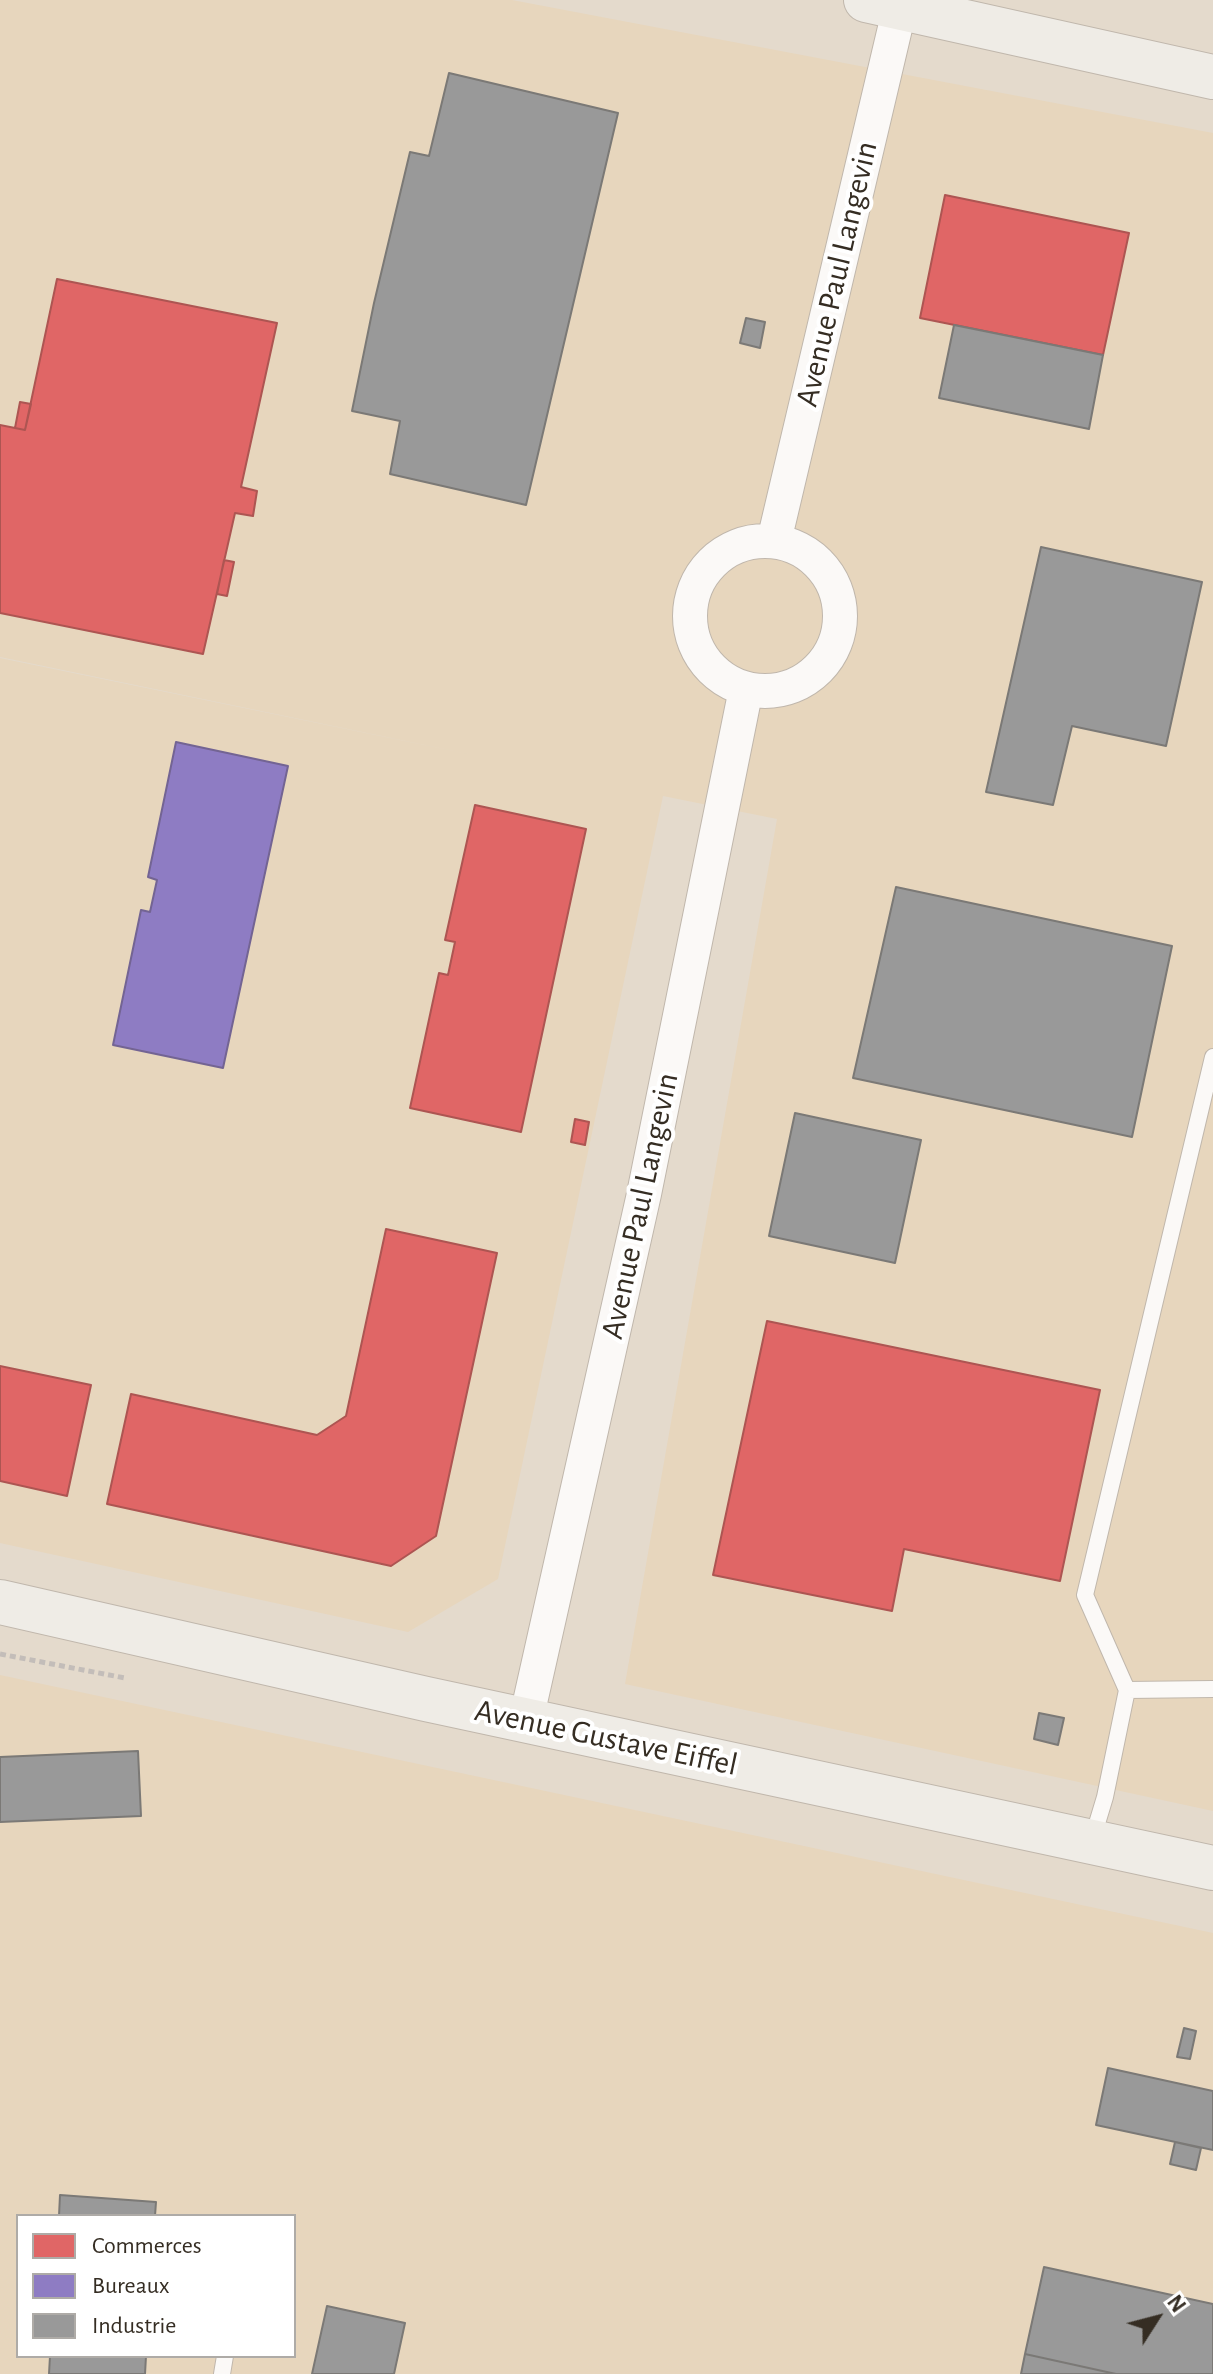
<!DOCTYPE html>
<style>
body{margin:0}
#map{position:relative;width:1213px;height:2374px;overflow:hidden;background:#e4dacc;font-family:"Alegreya Sans",sans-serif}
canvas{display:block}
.legend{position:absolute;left:16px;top:2214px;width:280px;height:144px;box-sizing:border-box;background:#fff;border:2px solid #aeaba7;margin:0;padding:10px 14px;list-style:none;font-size:24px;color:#352d23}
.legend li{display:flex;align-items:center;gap:16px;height:40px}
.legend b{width:40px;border:2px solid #aeaba7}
.north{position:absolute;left:1117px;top:2278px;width:80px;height:80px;-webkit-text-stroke:6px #fff;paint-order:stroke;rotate:54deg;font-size:22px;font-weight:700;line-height:32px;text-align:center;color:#352d23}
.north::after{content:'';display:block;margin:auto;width:28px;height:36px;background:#352d23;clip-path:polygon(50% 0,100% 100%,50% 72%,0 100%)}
</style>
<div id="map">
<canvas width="1213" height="2374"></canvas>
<ul class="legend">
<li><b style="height:22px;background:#e06666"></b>Commerces</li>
<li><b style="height:22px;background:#8e7cc3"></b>Bureaux</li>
<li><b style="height:22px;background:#999"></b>Industrie</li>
</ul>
<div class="north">N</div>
</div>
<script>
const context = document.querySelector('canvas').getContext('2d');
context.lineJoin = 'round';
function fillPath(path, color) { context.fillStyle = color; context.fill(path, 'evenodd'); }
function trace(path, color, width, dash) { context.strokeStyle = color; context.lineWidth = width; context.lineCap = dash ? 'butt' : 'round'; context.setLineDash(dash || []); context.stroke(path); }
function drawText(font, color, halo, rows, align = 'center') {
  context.font = font + ' "Alegreya Sans",sans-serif'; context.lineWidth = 8; context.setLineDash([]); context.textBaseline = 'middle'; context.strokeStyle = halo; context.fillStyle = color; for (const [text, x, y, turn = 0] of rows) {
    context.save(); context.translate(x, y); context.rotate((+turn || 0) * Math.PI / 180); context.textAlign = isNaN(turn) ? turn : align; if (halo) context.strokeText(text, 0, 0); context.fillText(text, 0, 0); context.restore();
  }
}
const built = new Path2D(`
 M0 0H512L1213 133V1811L625 1684 777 819 663 796 498 1579 408 1632 0 1543V658L483 757 0 657Z
 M0 1675 1213 1933V2374H0ZM18 2216H294V2356H18Z`);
const shops = new Path2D(`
 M945 195 1129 233 1103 355 920 318Z
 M57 279 277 323 241 487 257 491 253 516 235 513 203 654 0 613V425L25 430Z
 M20 402 31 404 25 430 15 428Z
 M224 560 234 562 227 596 217 594Z
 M475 805 586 829 521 1132 410 1108 439 973 448 975 455 942 445 940Z
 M575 1119 589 1122 585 1145 571 1142Z
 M386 1229 497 1253 436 1536 391 1566 107 1504 131 1394 317 1435 346 1416Z
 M767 1321 1100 1390 1060 1581 904 1549 892 1611 713 1575Z
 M0 1366 91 1385 67 1496 0 1481Z`);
const offices = new Path2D(`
 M176 742 288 766 223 1068 113 1045 141 910 150 912 157 880 148 877Z`);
const industry = new Path2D(`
 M449 73 618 113 526 505 390 474 400 421 352 411 374 303 410 152 429 156Z
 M746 318 765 322 760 348 740 343Z
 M954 325 1103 355 1089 429 939 398Z
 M1041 547 1202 582 1166 746 1072 726 1053 805 986 792Z
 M896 887 1172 946 1132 1137 853 1078Z
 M795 1113 921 1140 895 1263 769 1236Z
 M1039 1713 1064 1718 1058 1745 1034 1739Z
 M138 1751 141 1816 0 1822V1757Z
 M1184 2028 1196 2031 1190 2059 1177 2057Z
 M1108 2068 1213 2091V2150L1096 2125Z
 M1175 2142 1201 2148 1196 2170 1170 2164Z
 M60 2195 156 2202 155 2216H59Z
 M1044 2267 1213 2304V2374H1116L1025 2354Z
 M327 2306 405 2323 394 2374H312Z
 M1025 2354 1116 2374H1021Z
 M50 2356H146L145 2374H49Z`);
const path = new Path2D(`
 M0 1654 125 1678`);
const lane = new Path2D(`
 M1127 1690 1213 1689
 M1092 1840 1105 1797 1127 1690 1085 1595 1213 1057
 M222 2374 225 2356`);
const street = new Path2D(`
 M774 541 900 7
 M690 616a75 75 0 1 1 150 0a75 75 0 1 1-150 0Z
 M526 1720 644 1194 746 689`);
const secondary = new Path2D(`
 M866 0 1213 77
 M0 1602 426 1699 1213 1868`);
const streetNames = [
 ["Avenue Paul Langevin",837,274,-77],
 ["Avenue Paul Langevin",640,1206,-78],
 ["Avenue Gustave Eiffel",606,1738,12]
];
fillPath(built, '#e7d6bd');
fillPath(shops, '#e06666');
trace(shops, '#ad5552', 2);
fillPath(offices, '#8e7cc3');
trace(offices, '#736493', 2);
fillPath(industry, '#999');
trace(industry, '#7b7976', 2);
trace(lane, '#c0b7ac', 18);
trace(street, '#c0b7ac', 36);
trace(secondary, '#c0b7ac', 46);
trace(path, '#c3bdb9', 5, [6, 4]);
trace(lane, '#fbf9f7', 16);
trace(street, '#fbf9f7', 34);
trace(secondary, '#efece6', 44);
drawText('32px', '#352d23', '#fff', streetNames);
</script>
